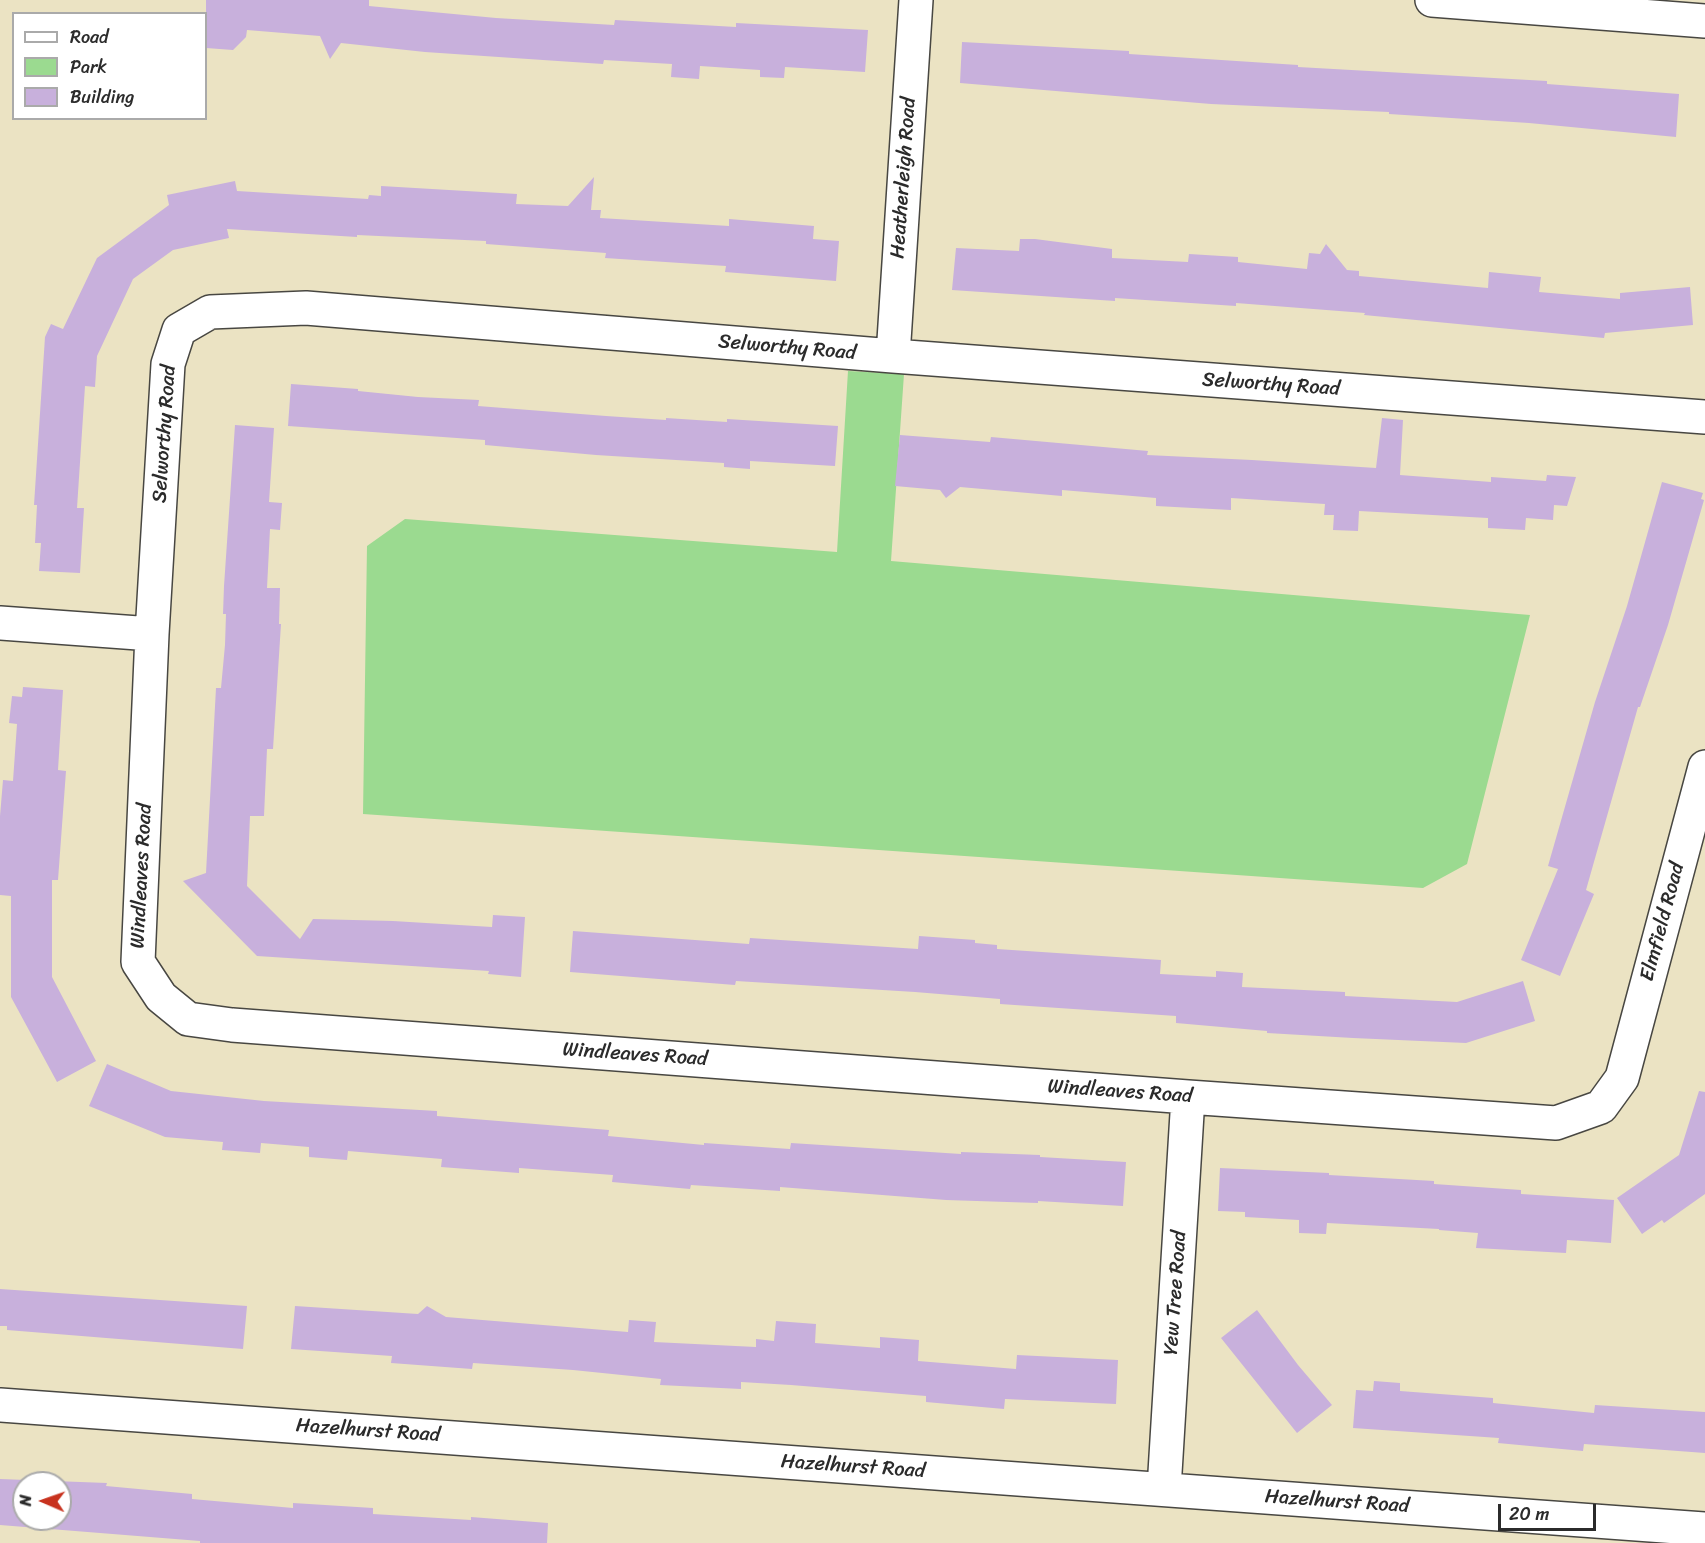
<!DOCTYPE html>
<style>
body{margin:0}
#map{position:relative;width:1705px;height:1543px;overflow:hidden;background:#ebe3c3;font-family:Sriracha,sans-serif}
canvas{display:block}
.legend{position:absolute;left:12px;top:12px;width:195px;height:108px;box-sizing:border-box;background:#fff;border:2px solid #aaa;margin:0;padding:8px 10px;list-style:none;font-size:18px;color:#2b2b2b}
.legend li{display:flex;align-items:center;gap:12px;height:30px}
.legend b{width:30px;border:2px solid #aaa}
.north{position:absolute;left:12px;top:1471px;width:60px;height:60px;box-sizing:border-box;background:#fff;border:2px solid #aaa;border-radius:50%;rotate:272deg;font-size:16px;font-weight:700;line-height:24px;text-align:center;color:#2b2b2b}
.north::after{content:'';display:block;margin:auto;width:21px;height:27px;background:#c8321e;clip-path:polygon(50% 0,100% 100%,50% 72%,0 100%)}
.scale{position:absolute;left:1498px;top:1504px;width:98px;height:27px;box-sizing:border-box;border:3px solid #2b2b2b;border-top:0;padding-left:8px;font-size:18px;line-height:21px;white-space:nowrap;color:#2b2b2b;-webkit-text-stroke:4px #fff;paint-order:stroke}
</style>
<div id="map">
<canvas width="1705" height="1543"></canvas>
<ul class="legend">
<li><b style="height:8px;background:#fff"></b>Road</li>
<li><b style="height:16px;background:#9bda90"></b>Park</li>
<li><b style="height:16px;background:#c8b0dc"></b>Building</li>
</ul>
<div class="north">N</div>
<div class="scale">20 m</div>
</div>
<script>
const context = document.querySelector('canvas').getContext('2d');
context.lineJoin = 'round';
function fillPath(path, color) { context.fillStyle = color; context.fill(path, 'evenodd'); }
function trace(path, color, width, dash) { context.strokeStyle = color; context.lineWidth = width; context.lineCap = dash ? 'butt' : 'round'; context.setLineDash(dash || []); context.stroke(path); }
function drawText(font, color, halo, rows, align = 'center') {
  context.font = font + ' Sriracha,sans-serif'; context.lineWidth = 5; context.setLineDash([]); context.textBaseline = 'middle'; context.strokeStyle = halo; context.fillStyle = color; for (const [text, x, y, turn = 0] of rows) {
    context.save(); context.translate(x, y); context.rotate((+turn || 0) * Math.PI / 180); context.textAlign = isNaN(turn) ? turn : align; if (halo) context.strokeText(text, 0, 0); context.fillText(text, 0, 0); context.restore();
  }
}
const green = new Path2D(`
 M848 371 904 374 891 561 1530 615 1467 864 1423 888 363 814 367 546 405 519 837 552Z`);
const building = new Path2D(`
 M206 0H369V6L496 18 614 25 615 20 736 27V23L868 30 865 72 785 67 784 78 760 77V70L700 66 699 79 671 77 672 64 604 60 603 64 543 60 425 52 341 43 330 59 320 36 247 30 246 37 233 50 206 48Z
 M962 42 1129 51V54L1298 65V67L1547 81V84L1679 94 1676 137 1529 123 1389 114V112L1211 104 960 83Z
 M594 177 591 210H601L600 218 729 226V219L814 226 813 239 839 241 836 281 725 272 726 266 605 258 606 253 486 244V241L357 235V237L227 229 229 238 173 250 133 279 97 356 95 387 85 386 77 508H84L80 573 39 571 41 543H35L37 505H34L45 337 51 324 63 329 97 258 169 205 167 195 235 181 237 191 368 199 369 195 381 196V186L517 194 516 204 568 206Z
 M1020 239H1035L1112 249V258L1188 262 1189 254 1238 257V262L1307 269 1309 253 1320 254 1326 244 1347 270 1359 271V276L1488 288 1489 272 1541 277 1539 292 1620 299V293L1690 287 1693 325 1605 333 1604 338 1364 315 1365 313 1236 303V306L1115 298V301L952 290 956 248 1019 251Z
 M291 384 358 389V391L418 397 479 400 478 406 606 416 666 420V418L727 422V419L838 426 835 466 750 461V469L724 467V463L596 455 485 445V440L288 426Z
 M1382 418 1403 420 1400 475 1491 482V477L1546 481 1547 475 1576 477 1567 506 1554 505 1553 520 1526 518 1525 530 1488 528V518L1359 511 1358 531 1333 530 1334 515H1324L1325 504 1231 498V510L1156 506V498L1062 490V496L960 487 946 498 940 490 895 486 900 435 990 442 991 437 1148 451 1147 455 1252 460 1376 468Z
 M235 425 274 428 269 502 282 503 280 530 270 529 267 588H280L279 624H281L273 749H267L264 816H250L247 886 300 939 313 919 393 921 492 927 493 915 525 917 521 977 488 974 489 971 257 956 183 881 206 873 216 688H221L225 645 226 614H223L224 586Z
 M1662 482 1703 493 1701 499 1704 500 1668 625 1640 707H1638L1586 890 1594 894 1560 976 1521 960 1558 869 1548 866 1595 702 1627 606Z
 M23 687 63 690 58 770 66 771 58 880H52V977L96 1061 57 1082 11 997V896L0 895V816L3 780 13 781 17 724 9 723 12 696 22 697Z
 M573 931 749 944 750 938 918 949 919 936 975 940V943L997 945V949L1161 960 1160 974 1216 977V971L1243 973 1242 987 1345 992V996L1457 1002 1523 981 1535 1021 1466 1043 1353 1038 1267 1033V1031L1176 1023V1016L1000 1004V999L915 992 736 981 735 985 570 972Z
 M107 1064 171 1091 264 1101 437 1111V1116L609 1130 608 1136 704 1145V1143L790 1149 791 1143 961 1154V1152L1040 1155V1157L1126 1162 1123 1206 1038 1201V1203L946 1200 780 1187V1191L691 1185 690 1189 612 1182 613 1175 519 1168V1173L441 1167 442 1159 348 1151 347 1160 309 1157V1147L261 1143 260 1153 222 1150 223 1142 165 1137 89 1106Z
 M1699 1091 1705 1092V1194L1664 1223 1662 1220 1642 1234 1617 1198 1679 1155Z
 M1220 1168 1329 1173V1175L1434 1181V1184L1521 1190V1194L1614 1200 1611 1243 1567 1240 1566 1253 1476 1248 1478 1233 1439 1230V1229L1327 1223 1326 1234 1299 1233V1220L1245 1217V1212L1218 1211Z
 M0 1289 247 1306 243 1349 7 1330V1326H0Z
 M295 1306 418 1314 427 1306 446 1317 628 1332 629 1320 656 1322 654 1342 756 1347V1339L774 1341 776 1321 816 1324 815 1343 880 1348V1337L919 1340 918 1361 1016 1369 1017 1355 1118 1360 1116 1404 1005 1399 1004 1409 926 1402V1396L791 1385 741 1382V1389L660 1385 661 1379 573 1370 473 1363 472 1369 391 1363 392 1356 291 1349Z
 M1257 1310 1298 1365 1332 1405 1297 1433 1221 1338Z
 M1374 1381 1400 1383V1391L1493 1398V1403L1594 1413 1595 1405 1705 1412V1453L1584 1444 1583 1451 1498 1443 1499 1438 1353 1428 1356 1390 1373 1391Z
 M0 1479 107 1483 106 1486 192 1494V1499L293 1508V1503L373 1508V1514L471 1520V1517L548 1523 547 1543H200V1541L0 1525ZM24 1483H60V1519H24Z`);
const minor = new Path2D(`
 M1432 0 1705 21
 M893 356 916 0
 M0 623 152 634 138 962 161 997 188 1019 232 1025 1188 1097 1556 1123 1601 1107 1622 1078 1705 767
 M152 634 168 364 179 330 210 312 306 308 893 356 1705 417
 M0 1405 1705 1529
 M1164 1489 1188 1097`);
const streetNames = [
 ["Heatherleigh Road",904,178,-86],
 ["Selworthy Road",787,348,5],
 ["Selworthy Road",1271,385,4],
 ["Selworthy Road",165,434,-86],
 ["Windleaves Road",142,876,-87],
 ["Elmfield Road",1663,922,-75],
 ["Windleaves Road",635,1055,4],
 ["Windleaves Road",1120,1092,4],
 ["Yew Tree Road",1176,1293,-86],
 ["Hazelhurst Road",368,1431,4],
 ["Hazelhurst Road",853,1467,4],
 ["Hazelhurst Road",1337,1502,4]
];
fillPath(green, '#9bda90');
fillPath(building, '#c8b0dc');
trace(minor, '#484742', 36);
trace(minor, '#fff', 33);
drawText('20px', '#2b2b2b', '#fff', streetNames);
</script>
